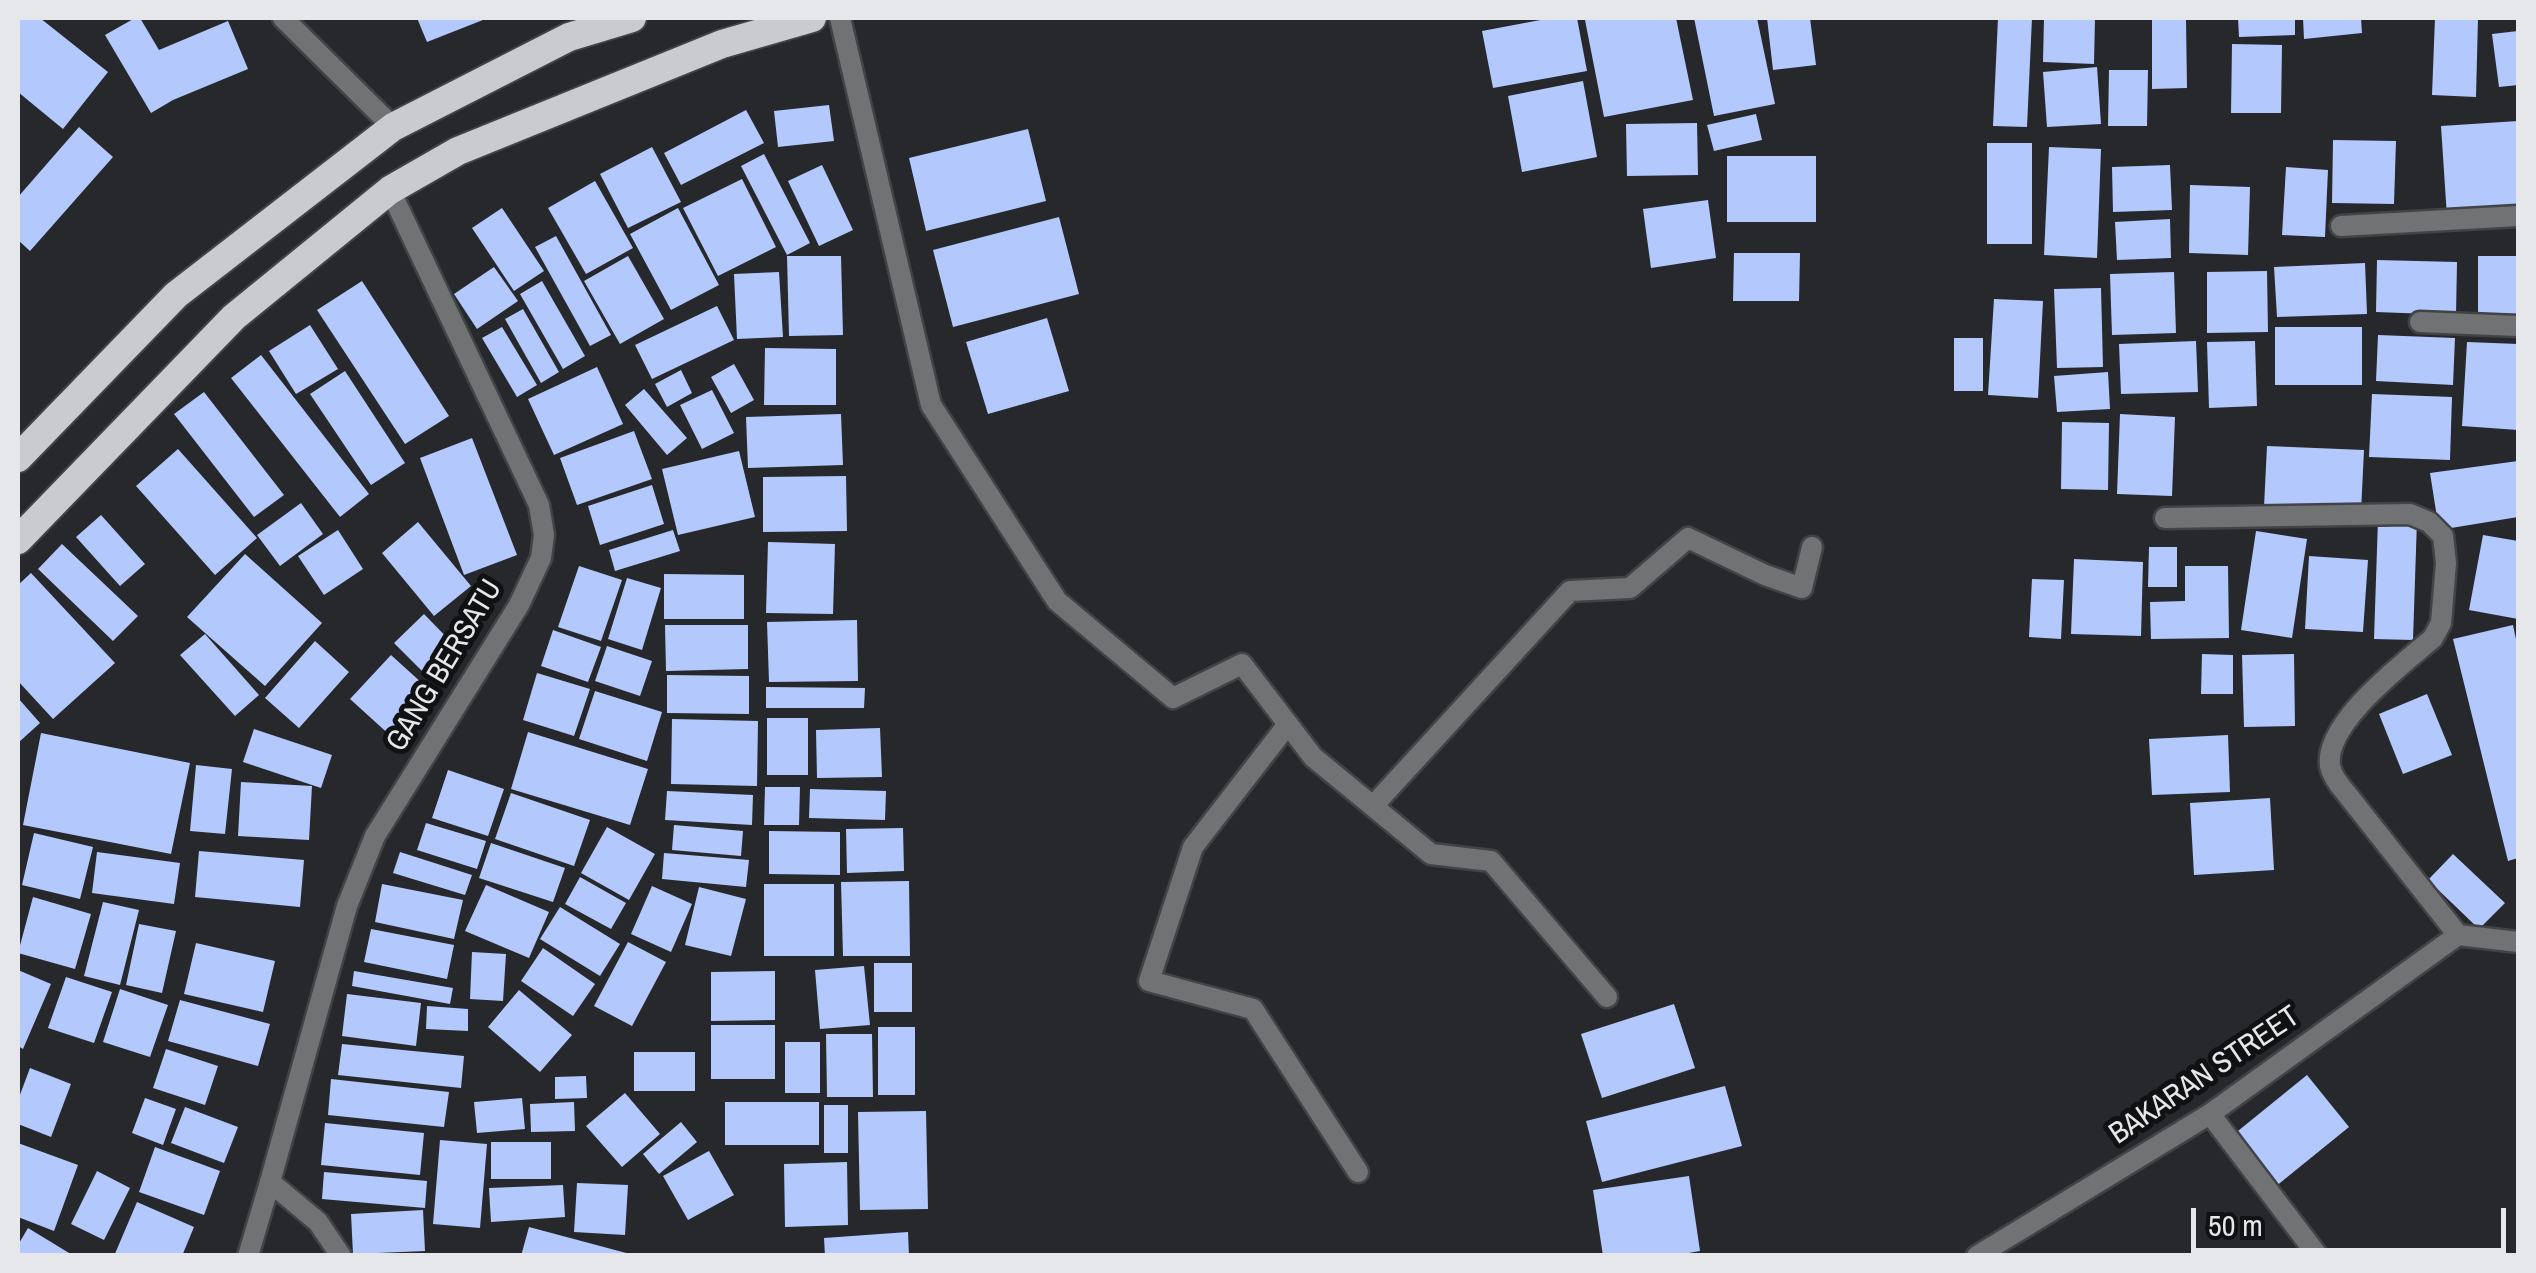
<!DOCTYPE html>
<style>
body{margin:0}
#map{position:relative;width:2536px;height:1273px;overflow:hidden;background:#26282c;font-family:"Archivo Narrow",sans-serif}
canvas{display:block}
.frame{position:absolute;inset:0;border:20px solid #e6e7ea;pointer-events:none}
.scale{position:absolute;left:2191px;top:1208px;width:315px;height:45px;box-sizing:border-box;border:5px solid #e6e7ea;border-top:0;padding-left:12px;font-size:30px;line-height:35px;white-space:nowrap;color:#e6e7ea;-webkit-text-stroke:8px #101112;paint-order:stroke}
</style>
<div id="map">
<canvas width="2536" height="1273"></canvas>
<div class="frame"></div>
<div class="scale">50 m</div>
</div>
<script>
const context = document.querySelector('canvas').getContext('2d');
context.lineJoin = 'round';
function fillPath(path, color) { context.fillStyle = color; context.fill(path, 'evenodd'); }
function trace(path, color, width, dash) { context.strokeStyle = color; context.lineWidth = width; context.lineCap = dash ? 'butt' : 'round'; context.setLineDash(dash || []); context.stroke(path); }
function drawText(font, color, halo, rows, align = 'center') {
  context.font = font + ' "Archivo Narrow",sans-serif'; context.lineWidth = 10; context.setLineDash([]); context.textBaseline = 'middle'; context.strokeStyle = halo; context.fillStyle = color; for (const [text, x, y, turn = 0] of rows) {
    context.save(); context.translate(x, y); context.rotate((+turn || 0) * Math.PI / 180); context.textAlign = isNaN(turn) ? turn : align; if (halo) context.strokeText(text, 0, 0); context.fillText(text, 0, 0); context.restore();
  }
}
const building = new Path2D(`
 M18 18H40L108 72 63 129 18 92Z
 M135 18H140L159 50 228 21 248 69 173 100 151 113 105 35Z
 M417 18H488L427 42Z
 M1551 18H1577L1587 71 1493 88 1482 31Z
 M1600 18H1676L1693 100 1604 117 1585 20Z
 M1694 18H1757L1775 104 1714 116Z
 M1767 18H1810L1816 65 1773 70Z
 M1998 18H2032L2027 127 1993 126Z
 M2044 18H2095L2094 64 2043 62Z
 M2238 18H2295V35L2239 37Z
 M2303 18H2361L2362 33 2304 39Z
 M2435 18H2478L2476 97 2432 95Z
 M2152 20H2186L2187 88 2152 89Z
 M2518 31V85L2499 87 2492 34Z
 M2232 44 2282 45 2281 113H2231Z
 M2097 67 2101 124 2047 127 2043 72Z
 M2109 70H2148L2147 126H2108Z
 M1583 81 1597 157 1522 172 1508 96Z
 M829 105 834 141 778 147 774 111Z
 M746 110 764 143 681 185 664 153Z
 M1756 114 1762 140 1714 151 1707 125Z
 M2518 121V212L2447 217 2441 126Z
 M1697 123 1698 175 1627 176 1626 124Z
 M79 127 113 157 30 251 18 240V197Z
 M1028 129 1046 201 926 231 909 158Z
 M2333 140 2396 141 2394 204 2332 203Z
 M1987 143H2032V244H1987Z
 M652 147 681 202 628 228 600 174Z
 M2049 147 2101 149 2097 258 2044 255Z
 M764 154 810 243 787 255 741 166Z
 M1727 156H1816V222H1727Z
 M822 165 853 230 819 246 788 181Z
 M2170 165 2172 210 2113 212 2112 167Z
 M2286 167 2328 170 2325 237 2282 235Z
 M742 179 776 247 718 276 683 208Z
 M595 181 633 248 586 274 548 208Z
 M2190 185 2250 187 2248 255 2189 253Z
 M1708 200 1716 258 1651 268 1643 209Z
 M502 208 544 271 514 291 472 228Z
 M678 208 719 285 671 310 630 234Z
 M1059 217 1079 294 953 327 933 250Z
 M2170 219 2171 258 2117 260 2115 222Z
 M556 236 611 335 590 346 535 247Z
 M1734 253H1800L1799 301H1733Z
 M628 256 664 319 620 344 584 281Z
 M787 256H841L843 335 789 336Z
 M2478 256H2518V323L2478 317Z
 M2377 260 2457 262 2456 315 2376 312Z
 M2365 263 2367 314 2277 317 2274 267Z
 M494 267 518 301 477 329 454 294Z
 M2267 271 2268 332 2207 333V272Z
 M779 272 783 337 737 339 734 274Z
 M2174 272 2176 333 2112 335 2110 274Z
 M362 281 449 416 405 444 317 310Z
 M542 281 585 356 563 369 520 294Z
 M2101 288 2103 367 2057 368 2054 289Z
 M1994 299 2043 301 2038 398 1988 395Z
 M717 306 734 340 652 379 635 345Z
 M523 309 559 372 541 383 505 319Z
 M1047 318 1069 391 988 414 966 342Z
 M310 325 338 369 296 394 269 351Z
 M502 327 537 385 517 397 482 338Z
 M2275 327H2362V385H2275Z
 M2378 335 2455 338 2453 385 2376 381Z
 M1954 338H1983V391H1954Z
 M2196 341 2198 392 2121 394 2119 344Z
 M2255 341 2257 406 2209 408 2207 342Z
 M2467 342 2518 344V430L2462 426Z
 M765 348 836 349V405H764Z
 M261 355 369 494 340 517 231 378Z
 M734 364 754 400 731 413 711 377Z
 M597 367 623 424 554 455 528 399Z
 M681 370 692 393 667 407 655 384Z
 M345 371 405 463 371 485 310 394Z
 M2108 372 2110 409 2057 412 2054 376Z
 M644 389 687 438 667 455 625 405Z
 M712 390 734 433 702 449 680 405Z
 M204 392 284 495 254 517 174 414Z
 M2372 394 2452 397 2450 460 2369 457Z
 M841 414 843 465 748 468 746 417Z
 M2120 414 2175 417 2172 496 2117 494Z
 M2062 422 2109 423 2108 490 2061 489Z
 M634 431 652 479 577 505 560 458Z
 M472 438 517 555 464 575 420 458Z
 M2267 446 2364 450 2361 512 2264 507Z
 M178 449 257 538 215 575 136 486Z
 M739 451 755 517 678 535 662 469Z
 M2518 461V517L2439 530 2430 473Z
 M846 476 847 531 763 532V477Z
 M652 485 664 524 600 545 588 506Z
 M301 503 323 534 280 566 257 535Z
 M101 515 145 564 120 586 76 537Z
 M2378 519 2417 520 2413 640 2374 639Z
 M418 522 471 586 434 616 382 553Z
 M338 530 363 569 324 595 298 556Z
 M673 530 680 551 615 571 609 550Z
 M2256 531 2307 539 2292 638 2241 630Z
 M2483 535 2518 541V619L2469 610Z
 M768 542 835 544 833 614 766 613Z
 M62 544 138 616 113 641 38 569Z
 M2149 547H2177V587H2148Z
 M245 554 322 623 265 686 187 617Z
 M2309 556 2368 560 2363 632 2305 629Z
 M2074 559 2143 562 2141 636 2071 634Z
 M579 566 622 580 601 641 558 627Z
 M2185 566H2228L2229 638 2151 639 2150 602 2185 601Z
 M31 573 115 663 53 719 18 681V585Z
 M664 574 744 575V619H664Z
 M627 578 661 588 642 650 608 639Z
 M2032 579 2064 580 2061 639 2029 637Z
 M424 614 461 652 431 680 394 643Z
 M857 620 858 681 769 682 767 622Z
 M665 625H748V669L666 671Z
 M2513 625 2518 649V858L2508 861 2453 639Z
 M553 630 601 647 588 682 541 666Z
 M205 634 259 695 235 716 180 655Z
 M315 641 349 672 299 728 265 698Z
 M607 646 652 661 640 696 595 681Z
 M2202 654 2233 655V694H2201Z
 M2294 654 2295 726 2244 727 2242 655Z
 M391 655 434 694 393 738 350 699Z
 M537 673 590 689 574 736 523 720Z
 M667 675 749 676V714L667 713Z
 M766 687 865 688 864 708H766Z
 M595 691 662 712 647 761 579 739Z
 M2427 694 2452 755 2403 774 2379 714Z
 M18 698 40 723 18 743Z
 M767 718H808V775H767Z
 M672 719 758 721 757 786 671 784Z
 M880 728 882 777 817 778 816 730Z
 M254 729 332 755 321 788 243 762Z
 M528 732 648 769 630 825 511 789Z
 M41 733 190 763 171 854 23 825Z
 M2228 735 2230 792 2152 795 2149 739Z
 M196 765 232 769 225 834 190 831Z
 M448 770 504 789 488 836 432 818Z
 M241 782 312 786 309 840 238 836Z
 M765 787H800L799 825H764Z
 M810 789 886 791 885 820 809 818Z
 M667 791 753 795 752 825 665 820Z
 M511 793 590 820 574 866 495 839Z
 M2270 798 2274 870 2194 875 2190 803Z
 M426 823 486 841 477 869 417 850Z
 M674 825 743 831 741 856 672 850Z
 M607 827 655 854 629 900 581 873Z
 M903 828 904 871 847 873 846 829Z
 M769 831 840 832V875L769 874Z
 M34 833 93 847 80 899 22 885Z
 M491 843 565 868 553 902 479 878Z
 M199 851 304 860 300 907 195 897Z
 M97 852 180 863 174 904 92 893Z
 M400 852 472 875 465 895 393 873Z
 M664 853 749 860 746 887 662 879Z
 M2453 854 2505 903 2479 929 2428 880Z
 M580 877 626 903 611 929 565 904Z
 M909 881 910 956H843L841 882Z
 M382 884 463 900 454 939 375 922Z
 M764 884H834V956H764Z
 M486 885 549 912 529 958 465 931Z
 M652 886 692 904 671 952 631 934Z
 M699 887 746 899 731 956 685 945Z
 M33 897 91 914 75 969 18 953Z
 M103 902 139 910 120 985 84 976Z
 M560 907 620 944 600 976 540 939Z
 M139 924 176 931 162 993 126 985Z
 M371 929 454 945 447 979 364 962Z
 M628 942 666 962 632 1026 594 1006Z
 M196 943 275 961 263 1012 184 994Z
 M543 948 595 984 573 1016 521 981Z
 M472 952 506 954 503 1001 470 999Z
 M874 963H912V1012H874Z
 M864 966 870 1025 820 1029 815 970Z
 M18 970 51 984 23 1049 18 1046Z
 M354 971 453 988 450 1004 352 986Z
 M775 971V1020L711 1021V972Z
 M66 977 112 992 94 1043 48 1028Z
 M120 989 168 1005 150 1057 103 1042Z
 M519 990 572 1035 540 1072 488 1027Z
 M347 994 421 1003 416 1046 342 1036Z
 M180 1000 270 1024 258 1066 168 1041Z
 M1674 1004 1695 1068 1602 1098 1581 1034Z
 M427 1006 468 1009V1031L426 1029Z
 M711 1025H775V1079H711Z
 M878 1027H915V1095H878Z
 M826 1034H872L873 1097H827Z
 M785 1042H820V1093H785Z
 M342 1044 464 1056 461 1088 338 1075Z
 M166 1049 218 1066 205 1105 153 1088Z
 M634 1052H695V1091H634Z
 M30 1068 71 1084 51 1137 18 1124V1100Z
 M2307 1075 2349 1127 2275 1187 2233 1135Z
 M586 1076 587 1098 555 1099V1077Z
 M331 1079 449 1092 444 1127 328 1115Z
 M1725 1086 1742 1146 1602 1182 1586 1121Z
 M625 1093 660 1134 622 1167 586 1126Z
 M145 1098 176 1109 163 1145 132 1133Z
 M522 1098 525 1129 477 1133 474 1102Z
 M574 1102 575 1131 531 1132 530 1104Z
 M725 1102H819V1145H725Z
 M824 1105H848V1153H824Z
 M185 1107 238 1127 224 1163 171 1143Z
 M926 1111 928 1209 860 1210 858 1112Z
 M681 1122 697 1142 659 1174 643 1154Z
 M325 1123 424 1133 420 1175 321 1165Z
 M440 1140 487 1144 480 1228 433 1224Z
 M491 1142H551V1179H491Z
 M18 1143 78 1165 54 1231 18 1217Z
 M155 1147 220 1171 204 1215 139 1192Z
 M709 1151 734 1195 688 1220 663 1176Z
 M847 1162 848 1225 785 1227 784 1164Z
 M97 1171 130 1188 104 1240 71 1224Z
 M324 1172 427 1181 425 1208 322 1199Z
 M1689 1176 1700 1251 1671 1256H1603L1593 1190Z
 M577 1183 628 1185 625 1235 574 1232Z
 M563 1185 565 1217 491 1222 489 1188Z
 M137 1202 194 1227 182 1256H114Z
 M423 1210 425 1251 353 1254 351 1214Z
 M529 1227 630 1254V1256H521Z
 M28 1228 74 1256H18V1245Z
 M908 1232 909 1256H825L824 1238Z`);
const service = new Path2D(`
 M248 1256 270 1182`);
const minor = new Path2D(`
 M283 18 393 127
 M840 18 931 405 1057 601 1173 698 1242 664 1313 757 1431 854 1491 861 1607 997
 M2341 226 2518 216
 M2420 322 2518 326
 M2165 518 2410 514 2429 522 2443 536 2446 563 2441 623 2433 638C2403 664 2324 723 2330 766 2332 776 2339 785 2346 793L2458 935
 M1288 724 1193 847 1149 981 1253 1009 1358 1172
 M1373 806 1570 591 1630 588 1688 538 1765 575 1802 588 1812 547
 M2210 1114 2318 1256
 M341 1256 318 1222 270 1182 347 906 375 836 519 605 541 558 544 535 539 505 390 190
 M1977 1256 2210 1114 2458 935 2518 942`);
const trunk = new Path2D(`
 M18 458 176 295 393 127 569 37 632 18
 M18 540 234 317 390 190 458 151 722 44 812 18`);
const streetNames = [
 ["GANG BERSATU",445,666,-59],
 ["BAKARAN STREET",2205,1076,-34]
];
fillPath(building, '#b3c9fd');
trace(service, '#414347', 25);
trace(minor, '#414347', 25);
trace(trunk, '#414347', 32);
trace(service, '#717274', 20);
trace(minor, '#717274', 20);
trace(trunk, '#cacbd0', 28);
drawText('30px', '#e6e7ea', '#101112', streetNames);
</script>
